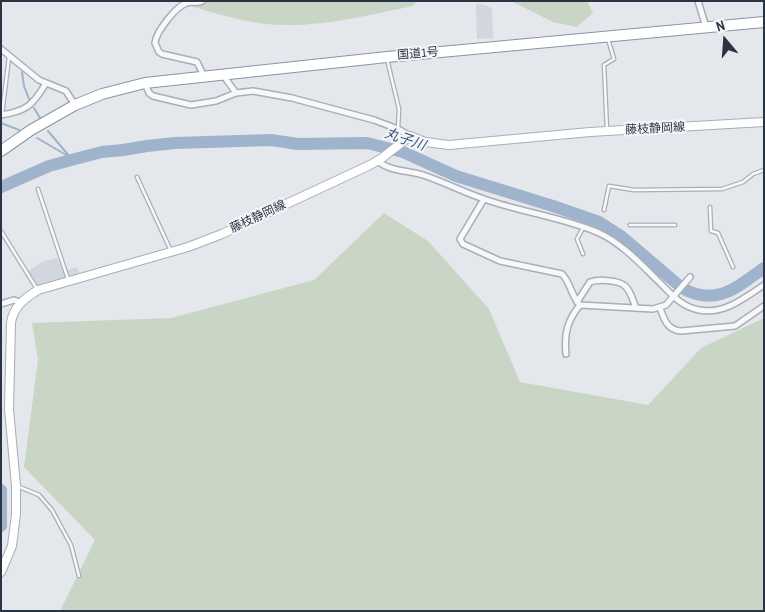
<!DOCTYPE html>
<meta charset="utf-8">
<style>
body{margin:0}
#map{position:relative;width:765px;height:612px;overflow:hidden;background:#e4e7ec;font-family:"Archivo Narrow",sans-serif}
canvas{display:block}
.frame{position:absolute;inset:0;border:2px solid #2b3445;pointer-events:none}
.north{position:absolute;left:700px;top:15px;width:50px;height:50px;-webkit-text-stroke:4px #f4f6f9;paint-order:stroke;rotate:342deg;font-size:14px;font-weight:700;line-height:20px;text-align:center;color:#2b3445}
.north::after{content:'';display:block;margin:auto;width:18px;height:22px;background:#2b3445;clip-path:polygon(50% 0,100% 100%,50% 72%,0 100%)}
</style>
<div id="map">
<canvas width="765" height="612"></canvas>
<div class="frame"></div>
<div class="north">N</div>
</div>
<script>
const context = document.querySelector('canvas').getContext('2d');
context.lineJoin = 'round';
function fillPath(path, color) { context.fillStyle = color; context.fill(path, 'evenodd'); }
function trace(path, color, width, dash) { context.strokeStyle = color; context.lineWidth = width; context.lineCap = dash ? 'butt' : 'round'; context.setLineDash(dash || []); context.stroke(path); }
function drawText(font, color, halo, rows, align = 'center') {
  context.font = font + ' "Archivo Narrow","Noto Sans JP",sans-serif'; context.lineWidth = 4; context.setLineDash([]); context.textBaseline = 'middle'; context.strokeStyle = halo; context.fillStyle = color; for (const [text, x, y, turn = 0] of rows) {
    context.save(); context.translate(x, y); context.rotate((+turn || 0) * Math.PI / 180); context.textAlign = isNaN(turn) ? turn : align; if (halo) context.strokeText(text, 0, 0); context.fillText(text, 0, 0); context.restore();
  }
}
const built = new Path2D(`
 M476 4 485 5 492 8 493 38 477 39Z
 M57 258 63 271 77 267 79 273 37 286 28 271 44 261Z`);
const green = new Path2D(`
 M175 1H417L413 6C364 16 315 29 265 24 235 20 204 10 175 1Z
 M511 1H587L593 13 577 27 553 22Z
 M384 213 428 241 489 309 520 382 648 405 701 348 764 318V611H60L95 540 24 467 38 360 32 323 171 318 314 280Z`);
const stream = new Path2D(`
 M22 72 24 86 29 99
 M34 108 40 118
 M1 123 19 130
 M48 131 70 157 75 159
 M37 138 68 156`);
const river = new Path2D(`
 M1 187 49 166 75 159 102 152 123 150 147 146 175 143 271 140 298 144 367 143 403 152 456 176 553 206 599 222 621 236 682 288C716 307 736 288 764 268
 M1 490V526`);
const lane = new Path2D(`
 M387 59 399 109 398 129
 M2 114 9 57
 M607 130 604 65 614 59 608 39
 M137 177 171 251
 M38 189 68 279
 M710 207 711 231 718 233 733 267
 M604 210 609 186 634 190 722 189 743 182 753 174 764 170
 M630 225H675
 M1 231 37 289
 M583 254 577 239 583 228
 M17 486 39 495 52 510 71 545 79 576`);
const street = new Path2D(`
 M202 1C197 4 192 1 187 3 176 6 156 32 155 43L159 52 162 54 197 62 204 76
 M698 1 706 27
 M1 49 39 80 66 91 75 105
 M223 75 236 93
 M145 83 149 93 153 96 191 105 216 101 236 93 253 91 292 98 374 120 398 129 410 136
 M1 115C27 111 33 105 46 83
 M377 161C392 172 406 170 423 175 444 182 463 192 484 199 521 212 561 217 597 232 620 242 639 262 656 279 670 292 679 306 699 310 724 315 744 298 764 285
 M484 199 460 239 463 244 500 261 562 274C571 283 571 296 580 305L653 309 666 305 690 277
 M577 302 590 282C599 279 618 280 625 286 631 291 633 301 636 308
 M1 304 14 300 21 303
 M660 308C664 319 667 330 681 331L735 326 764 306
 M566 354C564 334 567 321 580 305`);
const secondary = new Path2D(`
 M1 572 12 546 16 514V486L9 409 11 323C13 307 25 298 38 290L188 247 222 234 370 165 382 158 410 136 425 142 449 145 590 132 764 122`);
const highway = new Path2D(`
 M1 151 31 130 75 105 102 94 145 83 387 57 764 22`);
const streetNames = [
 ["国道1号",418,54,-5],
 ["藤枝静岡線",655,129,-3],
 ["藤枝静岡線",258,217,-25]
];
const waterNames = [
 ["丸子川",405,140,19]
];
fillPath(built, '#d2d6de');
fillPath(green, '#c9d6c5');
trace(stream, '#9fb4cc', 2);
trace(river, '#9fb4cc', 12);
trace(lane, '#a9aeb7', 5);
trace(street, '#a9aeb7', 8);
trace(secondary, '#a9aeb7', 10);
trace(highway, '#8b94a3', 12);
trace(lane, '#f7f8fa', 2.5);
trace(street, '#f7f8fa', 5);
trace(secondary, '#fff', 8);
trace(highway, '#fff', 10);
drawText('12px', '#2b3445', '#f4f6f9', streetNames);
drawText('italic 14px', '#34527a', '#f4f6f9', waterNames);
</script>
